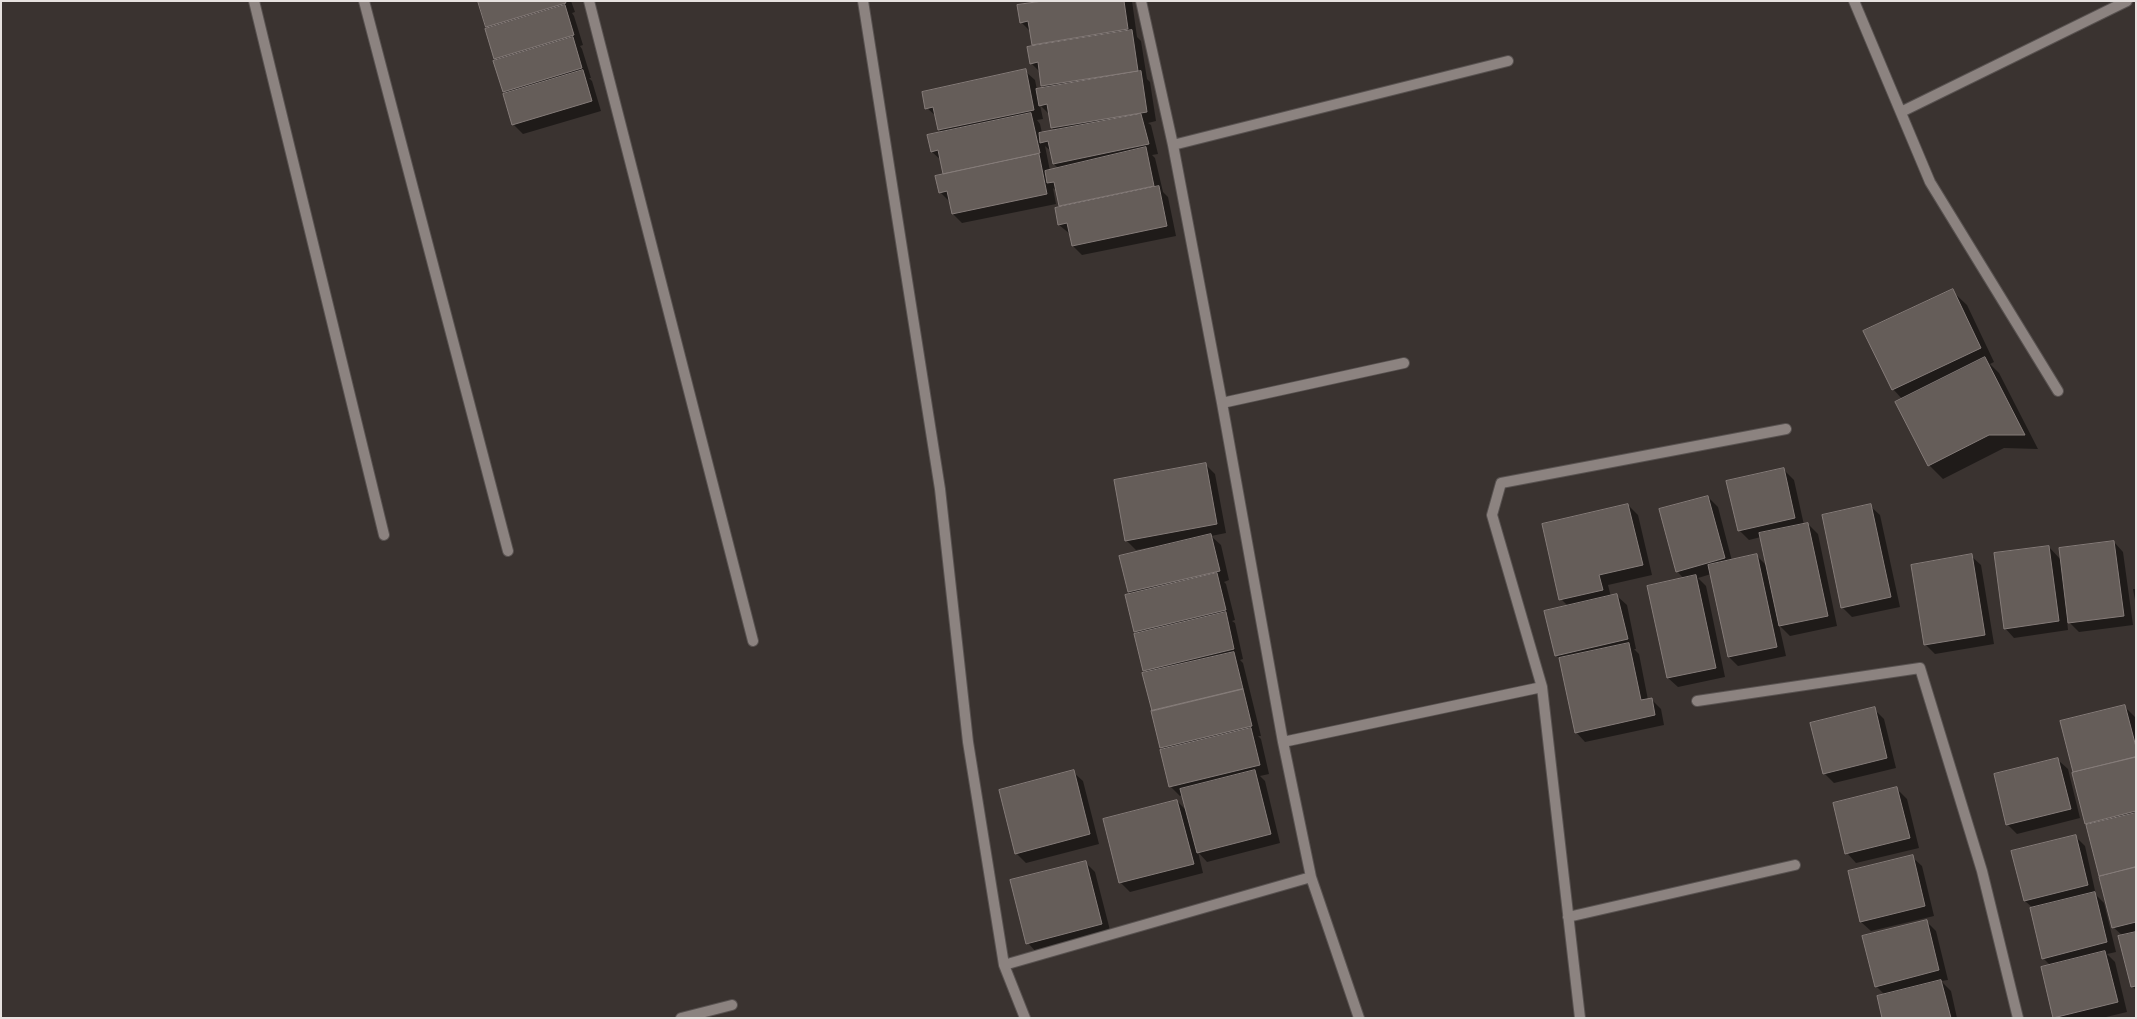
<!DOCTYPE html>
<style>
body{margin:0}
#map{position:relative;width:2137px;height:1019px;overflow:hidden;background:#3a3330;font-family:Bitter,serif}
canvas{display:block}
.frame{position:absolute;inset:0;border:2px solid #e6e1df;pointer-events:none}
</style>
<div id="map">
<canvas width="2137" height="1019"></canvas>
<div class="frame"></div>
</div>
<script>
const context = document.querySelector('canvas').getContext('2d');
context.lineJoin = 'round';
function fillPath(path, color) { context.fillStyle = color; context.fill(path, 'evenodd'); }
function trace(path, color, width, dash) { context.strokeStyle = color; context.lineWidth = width; context.lineCap = dash ? 'butt' : 'round'; context.setLineDash(dash || []); context.stroke(path); }
const shadow = new Path2D(`
 M479 1H571L575 12 572 13 574 16 583 45 580 46 582 49 591 78H589L592 81 601 111 523 134 513 124 507 94 504 91 498 61 496 59 487 30 489 29Z
 M1051 1H1132L1137 37 1141 41 1147 79 1150 82 1156 121 1148 123 1151 125 1158 154 1152 155 1155 158 1163 192 1168 197 1176 236 1082 255 1073 246 1070 234 1059 225 1062 208 1057 191 1053 188 1056 204 962 223 953 214 950 202 940 192 945 175 942 161 932 152 943 133 939 130 937 117 927 108 1025 71 1035 80 1037 90 1046 89 1043 85 1041 73 1031 63 1036 46 1033 44 1031 32 1021 22ZM1040 105 1050 115 1052 128 1056 131 1042 133 1040 124 1037 120 1043 119ZM1045 146 1052 152 1054 164 1059 169 1050 171Z
 M1952 291 1967 305 1994 362 1990 364 1999 373 2038 449 2004 448 1943 479 1929 465 1903 400 1893 389Z
 M1206 465 1215 474 1226 533 1211 536 1221 545 1229 580 1224 582 1226 584 1235 620 1232 621 1235 623 1243 659 1240 660 1243 663 1261 736H1258L1261 739 1269 774 1260 776 1265 781 1280 843 1207 862 1198 852 1203 873 1130 892 1120 882 1177 801 1187 811 1183 795 1180 796 1170 786 1147 673 1144 671 1138 634 1136 632 1127 596 1132 595 1129 592 1121 556 1152 549V547L1136 550 1126 540Z
 M1784 470 1794 480 1804 525 1808 524 1818 534 1837 626 1790 636 1779 625 1786 656 1738 666 1729 657 1711 574 1698 578 1706 586 1725 677 1678 687 1668 678 1684 579 1677 571 1708 497 1718 507 1732 561 1756 555 1767 566 1761 537 1749 540 1739 530Z
 M1628 505 1638 515 1652 575 1608 585 1611 597 1617 596 1627 605 1636 649H1634L1639 654 1648 700 1651 699 1661 709 1664 725 1585 742 1576 732 1560 659 1556 655 1569 607 1561 599Z
 M1870 506 1880 515 1900 607 1852 617 1842 607Z
 M2114 542 2123 552 2133 625 2079 632 2067 620 2068 630 2014 638 2005 628 2049 547 2061 560Z
 M1971 556 1981 565 1994 644 1935 654 1925 644Z
 M2133 589H2136V605Z
 M2125 707 2135 717 2136 721V990L2132 986 2123 936 2113 927 2103 877 2100 875 2086 823 2062 722Z
 M1874 709 1884 719 1896 768 1834 783 1824 773Z
 M2058 760 2068 769 2080 818 2017 834 2007 824Z
 M1073 772 1083 781 1099 844 1026 863 1016 853Z
 M1897 789 1907 799 1919 848 1856 863 1847 853Z
 M2075 836 2085 846 2096 895 2104 903 2116 952 2107 954 2115 962 2127 1012 2102 1018 2055 1017 2051 966 2043 958 2033 908 2025 901Z
 M1912 857 1922 866 1934 916 1871 931 1861 922Z
 M1085 862 1095 872 1111 934 1037 953 1028 943Z
 M1926 921 1936 931 1948 980 1941 981 1951 991 1957 1018H1884L1885 995 1876 986Z`);
const building = new Path2D(`
 M478 1H565L566 3 486 27Z
 M1043 1H1124L1128 29 1032 45 1028 21 1020 23 1017 5Z
 M565 5 574 35 494 59 485 29Z
 M1132 30 1138 71 1041 86 1038 62 1030 64 1027 47Z
 M573 37 582 68 503 92 493 61Z
 M1026 69 1034 110 938 130 933 107 925 109 922 92Z
 M583 70 592 101 512 125 503 94Z
 M1141 71 1147 112 1051 128 1047 104 1039 106 1036 89Z
 M1031 113 1040 153 943 174 938 150 931 152 927 135Z
 M1141 114 1149 144 1053 164 1048 141 1040 143 1039 133Z
 M1146 147 1154 186 1059 206 1054 182 1047 183 1045 171Z
 M1039 154 1047 194 952 214 947 191 939 193 935 176Z
 M1159 186 1167 226 1072 246 1067 223 1058 225 1055 208Z
 M1953 289 1981 348 1892 390 1863 331Z
 M1985 357 2025 435H1989L1928 466 1895 402Z
 M1206 463 1217 524 1125 541 1114 480Z
 M1784 468 1795 518 1738 531 1726 481Z
 M1708 496 1725 558 1676 572 1659 509Z
 M1628 504 1643 565 1599 575 1603 590 1559 600 1542 524Z
 M1871 504 1891 597 1841 608 1822 515Z
 M1808 523 1828 616 1779 626 1759 533Z
 M1211 534 1220 571 1128 592 1119 556Z
 M2114 541 2124 616 2068 623 2059 548Z
 M2049 546 2059 621 2004 629 1994 553Z
 M1757 554 1777 647 1728 657 1708 565Z
 M1972 554 1985 635 1924 645 1911 565Z
 M1217 573 1226 610 1134 632 1125 595Z
 M1696 575 1716 668 1667 678 1647 586Z
 M1617 594 1628 639 1555 656 1544 611Z
 M1226 612 1234 649 1143 671 1134 634Z
 M1629 643 1641 700 1652 698 1655 715 1575 733 1559 658Z
 M1234 652 1243 689 1152 711 1142 673Z
 M1243 689 1252 726 1160 748 1151 711Z
 M2125 705 2136 747V757L2073 772 2060 721Z
 M1875 707 1887 758 1823 774 1810 723Z
 M1251 728 1260 765 1169 787 1160 750Z
 M2136 757V811L2085 824 2072 773Z
 M2058 758 2071 809 2006 825 1994 774Z
 M1074 770 1090 834 1015 854 999 790Z
 M1255 770 1271 834 1197 853 1180 789Z
 M1897 787 1910 838 1845 854 1833 803Z
 M1177 800 1194 864 1119 883 1103 819Z
 M2136 813V867L2099 876 2086 825Z
 M2076 835 2088 885 2024 901 2011 851Z
 M1913 855 1925 906 1860 922 1848 871Z
 M1086 861 1102 924 1026 944 1010 880Z
 M2136 867V922L2112 928 2099 877Z
 M2095 892 2107 942 2042 959 2030 908Z
 M1927 920 1939 970 1875 987 1862 936Z
 M2136 932V986L2131 987 2118 936Z
 M2105 951 2118 1002 2053 1018 2041 967Z
 M1941 980 1951 1018H1882L1877 996Z`);
const street = new Path2D(`
 M254 1 384 535
 M364 1 508 551
 M589 1 753 641
 M863 1 940 489 968 742 1004 965
 M1141 1 1173 145 1222 403 1283 742 1311 877 1359 1018
 M1854 1 1930 182 2058 391
 M1901 112 2127 1
 M1173 145 1508 61
 M1222 403 1404 363
 M1542 687 1492 515 1501 483 1786 429
 M1697 701 1920 668 1982 871 2018 1018
 M1283 742 1542 687 1580 1018
 M1568 917 1795 865
 M681 1018 732 1005
 M1025 1018 1004 965 1311 877`);
fillPath(shadow, '#0007');
fillPath(building, '#655d59');
trace(building, '#857c79', 1);
trace(street, '#585250', 12);
trace(street, '#8c8380', 10);
</script>
